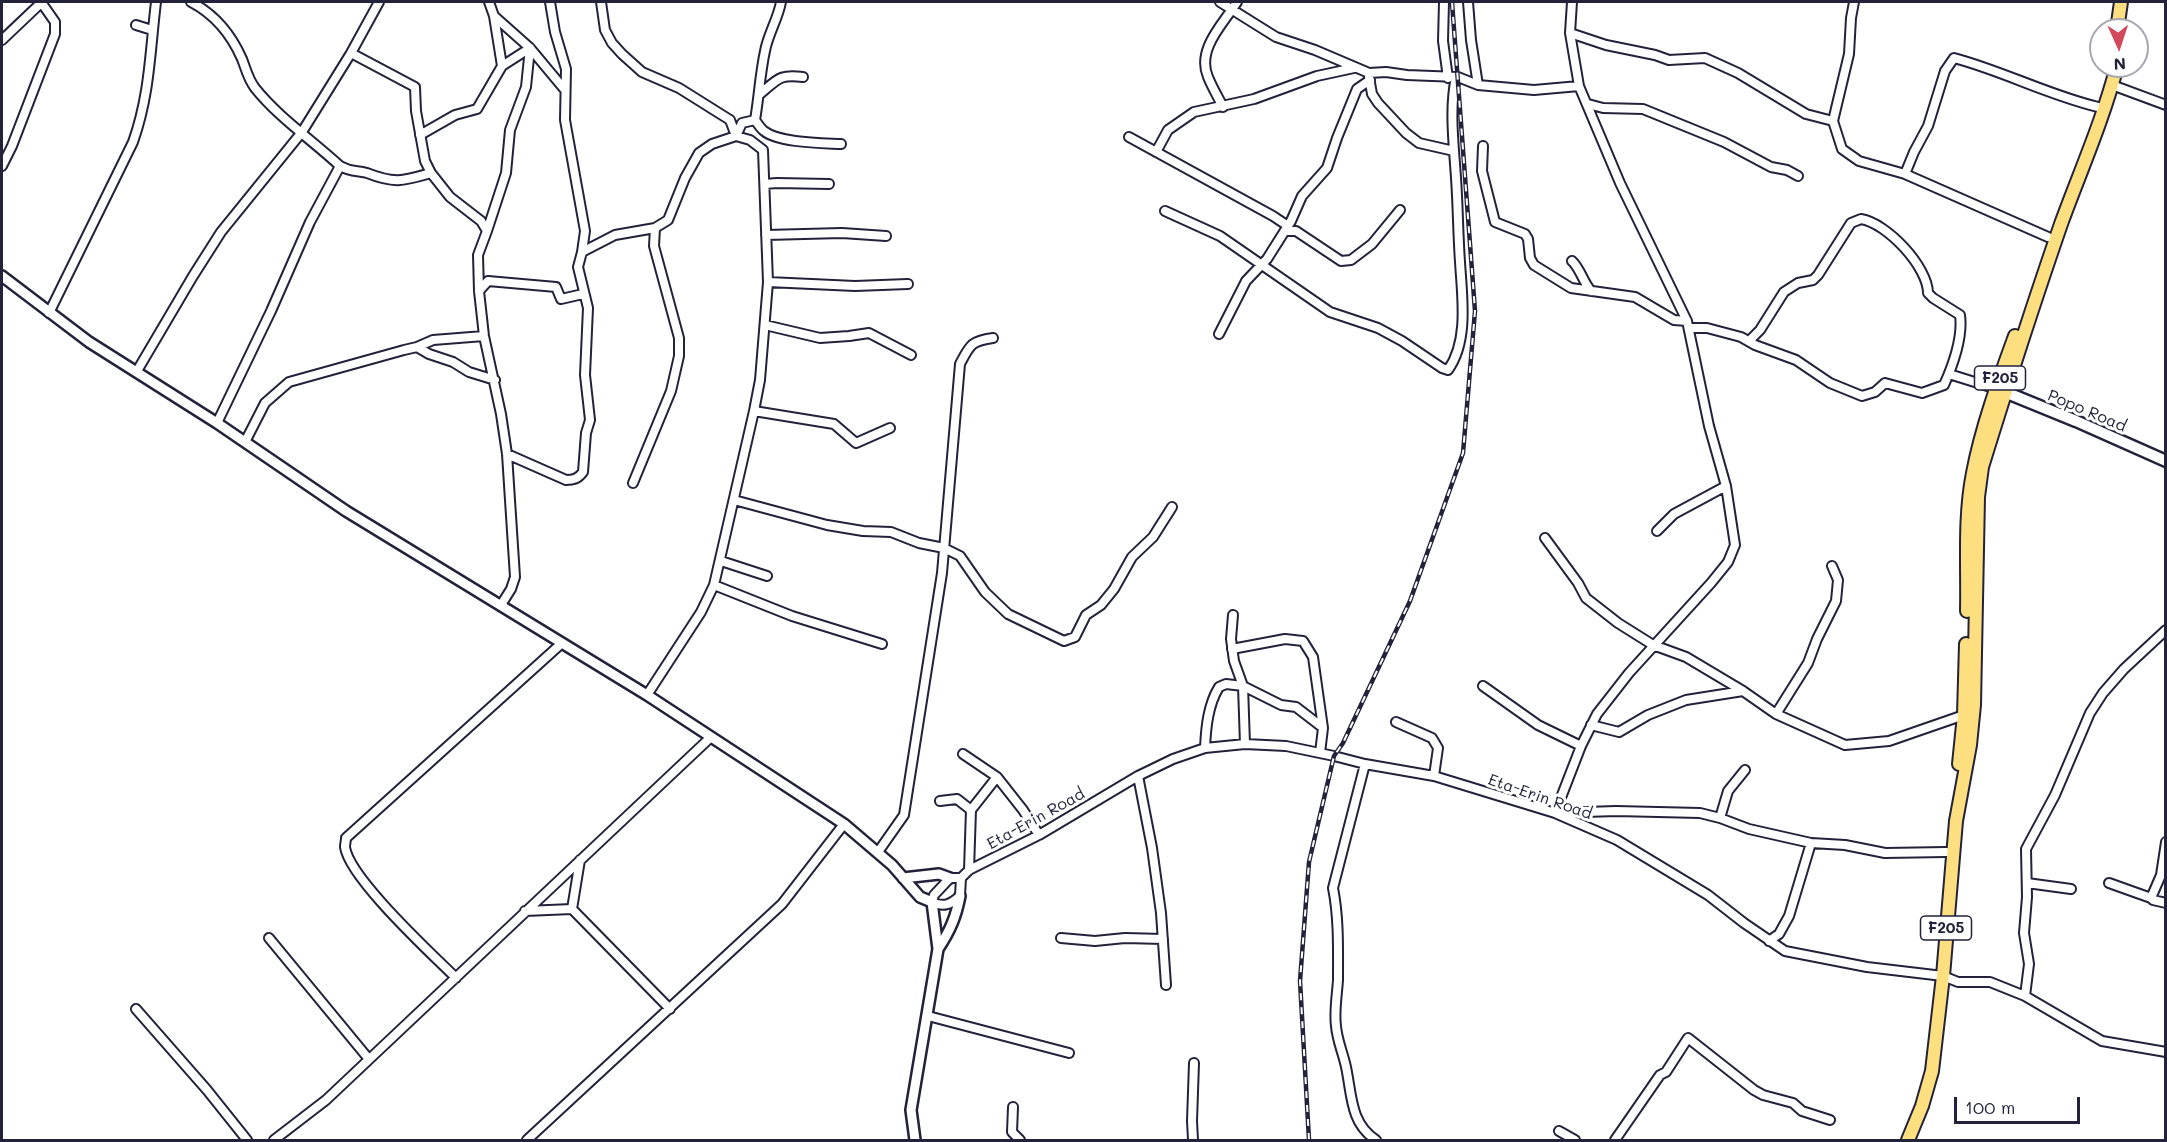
<!DOCTYPE html>
<style>
body{margin:0}
#map{position:relative;width:2167px;height:1142px;overflow:hidden;background:#fff;font-family:Mali,sans-serif}
canvas{display:block}
.frame{position:absolute;inset:0;border:3px solid #22223b;pointer-events:none}
.north{position:absolute;left:2089px;top:18px;width:60px;height:60px;box-sizing:border-box;background:#fff;border:2px solid #a7a7b1;border-radius:50%;rotate:177deg;font-size:16px;font-weight:700;line-height:24px;text-align:center;color:#22223b}
.north::after{content:'';display:block;margin:auto;width:21px;height:27px;background:#d1495b;clip-path:polygon(50% 0,100% 100%,50% 72%,0 100%)}
.scale{position:absolute;left:1954px;top:1097px;width:126px;height:27px;box-sizing:border-box;border:3px solid #22223b;border-top:0;padding-left:8px;font-size:18px;line-height:21px;white-space:nowrap;color:#22223b;-webkit-text-stroke:4px #fff;paint-order:stroke}
</style>
<div id="map">
<canvas width="2167" height="1142"></canvas>
<div class="frame"></div>
<div class="north">N</div>
<div class="scale">100 m</div>
</div>
<script>
const context = document.querySelector('canvas').getContext('2d');
context.lineJoin = 'round';
function trace(path, color, width, dash) { context.strokeStyle = color; context.lineWidth = width; context.lineCap = dash ? 'butt' : 'round'; context.setLineDash(dash || []); context.stroke(path); }
function drawText(font, color, halo, rows, align = 'center') {
  context.font = font + ' Mali,sans-serif'; context.lineWidth = 6; context.setLineDash([]); context.textBaseline = 'middle'; context.strokeStyle = halo; context.fillStyle = color; for (const [text, x, y, turn = 0] of rows) {
    context.save(); context.translate(x, y); context.rotate((+turn || 0) * Math.PI / 180); context.textAlign = isNaN(turn) ? turn : align; if (halo) context.strokeText(text, 0, 0); context.fillText(text, 0, 0); context.restore();
  }
}
const minor = new Path2D(`
 M191 2C214 14 231 34 242 59 246 69 248 79 255 88 278 117 312 140 340 166L310 222 271 311 217 423
 M489 2 494 16 530 48 565 90
 M550 2 555 32 566 69 565 120 585 231 582 252
 M601 2 605 30 612 43 622 54 642 72 679 88 730 120 736 136 750 140 763 150 768 282 760 380 754 411 714 585 701 612 647 695
 M1220 2 1276 37 1315 50 1369 73 1386 72 1407 75 1458 77 1478 85 1534 90 1579 86
 M1444 2 1443 41 1448 78
 M1468 2 1471 40 1478 85
 M1572 2 1570 33 1579 86 1620 183 1687 321 1709 426 1726 486 1735 545 1728 562 1711 583 1629 673 1597 714 1581 746 1555 813 1616 811 1700 813 1720 818 1728 791 1745 770
 M1854 2 1851 18 1849 54 1833 121 1842 149 1859 161 1905 174 2048 237
 M136 25 152 30
 M1570 33 1606 45 1655 55 1669 60 1705 58 1738 73 1806 114 1833 121
 M2 40 42 2
 M351 53 415 87 416 111 425 161 431 173 450 197 481 221 487 231 478 255 479 291 484 336 501 414 507 454 515 577 511 589 501 605
 M1369 77 1372 94 1378 103 1406 133 1419 143 1454 151
 M2112 85 2166 105
 M760 94C778 79 779 74 803 77
 M1588 104 1603 108 1643 109 1724 142 1771 167 1787 170 1798 176
 M1223 107C1218 97 1212 87 1208 77 1196 49 1224 23 1237 2
 M755 120C759 97 760 74 765 51 768 34 778 19 781 2
 M420 135 455 115 477 109 502 66 494 16
 M1129 137 1273 216 1288 226
 M1483 146 1482 171 1495 222 1525 234 1528 239 1530 258 1534 265 1571 288 1635 297 1674 320 1687 321
 M1156 152 1168 130 1194 112 1254 99 1317 76 1354 68
 M2 166 12 146 55 34V22L41 2
 M340 166C353 173 356 170 367 173 395 184 403 181 431 173
 M1905 174 1914 152 1928 126 1945 71 1954 58C2003 71 2048 95 2098 107
 M765 184 777 183 829 184
 M1165 211 1220 236 1330 312 1378 328 1402 341 1442 368 1448 370C1469 341 1462 296 1460 262 1458 234 1458 206 1456 178 1454 146 1449 109 1456 77
 M487 231 506 173 510 130 526 87 530 48 502 66
 M1285 231H1296L1341 261 1351 260 1372 244 1400 210
 M766 235 842 233 886 236
 M1572 261C1580 268 1583 282 1591 291
 M768 282 855 286 908 284
 M479 291 488 281 556 287 561 299 583 294
 M49 313 133 142C150 94 150 51 156 2
 M765 325 820 338 849 336 869 333 911 355
 M1689 328H1707L1741 337 1755 345 1796 360 1830 383 1862 396 1875 392 1885 383 1922 393 1944 385C1953 365 1963 337 1960 315L1933 298 1928 293C1928 267 1887 223 1861 219L1851 223 1818 275 1813 280 1798 283 1784 292 1760 330 1749 341
 M1219 334 1246 281 1267 259 1291 221 1302 196 1327 168 1337 138 1357 89 1370 80
 M417 347 433 340 484 336
 M137 371 193 276 221 232 302 132 351 53 379 2
 M1949 374 1997 389
 M754 411 834 424 856 443 890 428
 M245 442 265 403 289 382 404 350 417 347 429 354 453 362 469 372 495 380
 M507 454 566 480C573 480 578 479 583 472L586 433 590 420 585 375 588 308 578 267 582 252 615 235 655 228 668 220 685 178 699 153 712 144 736 136 742 123 755 120C758 124 761 129 764 131 779 143 822 143 841 144
 M633 483 671 391 679 356V338L654 246 655 228
 M734 500 827 525 863 531 891 532 919 543 944 548 960 556 985 592 1008 614 1064 641 1075 637 1086 615 1101 605 1114 589 1132 557 1153 537 1172 507
 M1657 531 1674 514 1726 486
 M1545 538 1578 583 1586 598 1618 623 1653 645 1686 657 1743 691 1776 714 1845 745 1889 741 1964 715
 M721 561 767 576
 M714 585 792 616 882 644
 M1233 615 1231 639 1234 661 1243 686 1245 744
 M1232 649 1285 639 1303 641 1313 657 1323 728 1320 753
 M1483 686 1538 725 1581 746
 M1776 714 1808 663 1817 639 1836 601 1838 580 1832 566
 M1396 722 1432 738 1438 748 1434 776
 M1591 725 1619 732 1648 715 1686 700 1743 691
 M1205 748C1206 727 1208 705 1219 687L1226 684 1243 686 1281 705 1296 707 1322 727
 M963 754 997 777 1023 810 1039 835
 M1365 764 1333 888C1339 918 1338 950 1338 980 1337 995 1334 1012 1336 1026 1337 1040 1343 1053 1346 1067 1352 1095 1350 1123 1376 1140
 M1138 776 1152 848 1161 913 1166 985
 M940 801 957 799 971 810
 M1720 818 1749 829 1811 843 1845 845 1885 853 1946 852
 M2166 842 2161 875 2151 898 2153 900 2166 903
 M878 852 904 815 942 573 960 364C970 345 971 341 993 338
 M969 870 971 810 997 777
 M950 878H961L960 896C951 904 944 908 932 902L934 895Z
 M961 878 969 870 1039 835 1138 776 1173 759 1205 748 1245 744 1286 746 1334 756 1365 764 1434 776 1555 813 1617 840 1708 895 1744 923 1785 951 1867 967 1943 976 1958 982H1990L2025 996 2102 1041 2166 1052
 M2027 883 2071 889
 M2109 883 2151 898
 M572 909 580 860
 M525 911 572 909 670 1009
 M269 938 368 1058
 M1061 938 1095 941 1125 938 1163 939
 M1769 941 1779 934 1789 916 1811 843
 M456 978C432 954 349 878 345 847 345 844 346 841 346 838L562 643
 M2025 996 2029 964 2024 933 2027 897 2026 849 2055 795 2090 713 2103 693 2124 669 2166 630
 M136 1009 207 1090 247 1140
 M928 1016 1069 1053
 M1013 1107 1012 1132 1020 1140
 M1559 1131 1575 1140
 M274 1140 326 1100 711 737
 M527 1140 782 904 844 824
 M1193 1140 1192 1121 1194 1063
 M1615 1140 1660 1075 1666 1072 1688 1038 1754 1090 1763 1095 1793 1103 1802 1111 1830 1120`);
const tertiary = new Path2D(`
 M2 276 89 342 217 423 346 511 647 695 844 824 892 865 920 897 932 902 938 949 911 1110 915 1140
 M903 878 939 874 950 878
 M938 949C950 931 956 917 960 896`);
const secondary = new Path2D(`
 M2000 390 2076 421 2166 461`);
const primary = new Path2D(`
 M2117 30 2121 2
 M1967 611C1968 566 1964 518 1973 473 1982 426 1999 380 2015 336
 M1959 764 1964 715 1966 644
 M1908 1140 1922 1106 1932 1071 1943 976 1956 821 1970 745 1974 705 1978 497 1982 467C2007 386 2033 305 2061 224 2080 172 2103 120 2117 66`);
const rail = new Path2D(`
 M1309 1140 1300 981 1309 862 1334 756 1343 743 1410 601 1463 453 1475 311 1452 2`);
const shields = [
 [2000,378,51],
 [1946,928,51]
];
const shieldNames = [
 ["F205",2000,378],
 ["F205",1946,928]
];
const streetNames = [
 ["Popo Road",2087,411,23],
 ["Eta-Erin Road",1540,797,19],
 ["Eta-Erin Road",1036,819,-29]
];
trace(minor, '#22223b', 12);
trace(tertiary, '#22223b', 14);
trace(secondary, '#22223b', 15);
trace(primary, '#22223b', 16);
trace(minor, '#fff', 8);
trace(tertiary, '#fff', 9);
trace(secondary, '#fff', 10);
trace(primary, '#fddf80', 12);
trace(rail, '#22223b', 4.5);
trace(rail, '#fff', 2, [7]);
for (const [x, y, w] of shields) { const box = new Path2D(); box.roundRect(x - w / 2, y - 12, w, 24, 4.5); context.fillStyle = '#fff'; context.fill(box); trace(box, '#22223b', 1.5); }
drawText('bold 15px', '#22223b', null, shieldNames);
drawText('16px', '#22223b', '#fff', streetNames);
</script>
